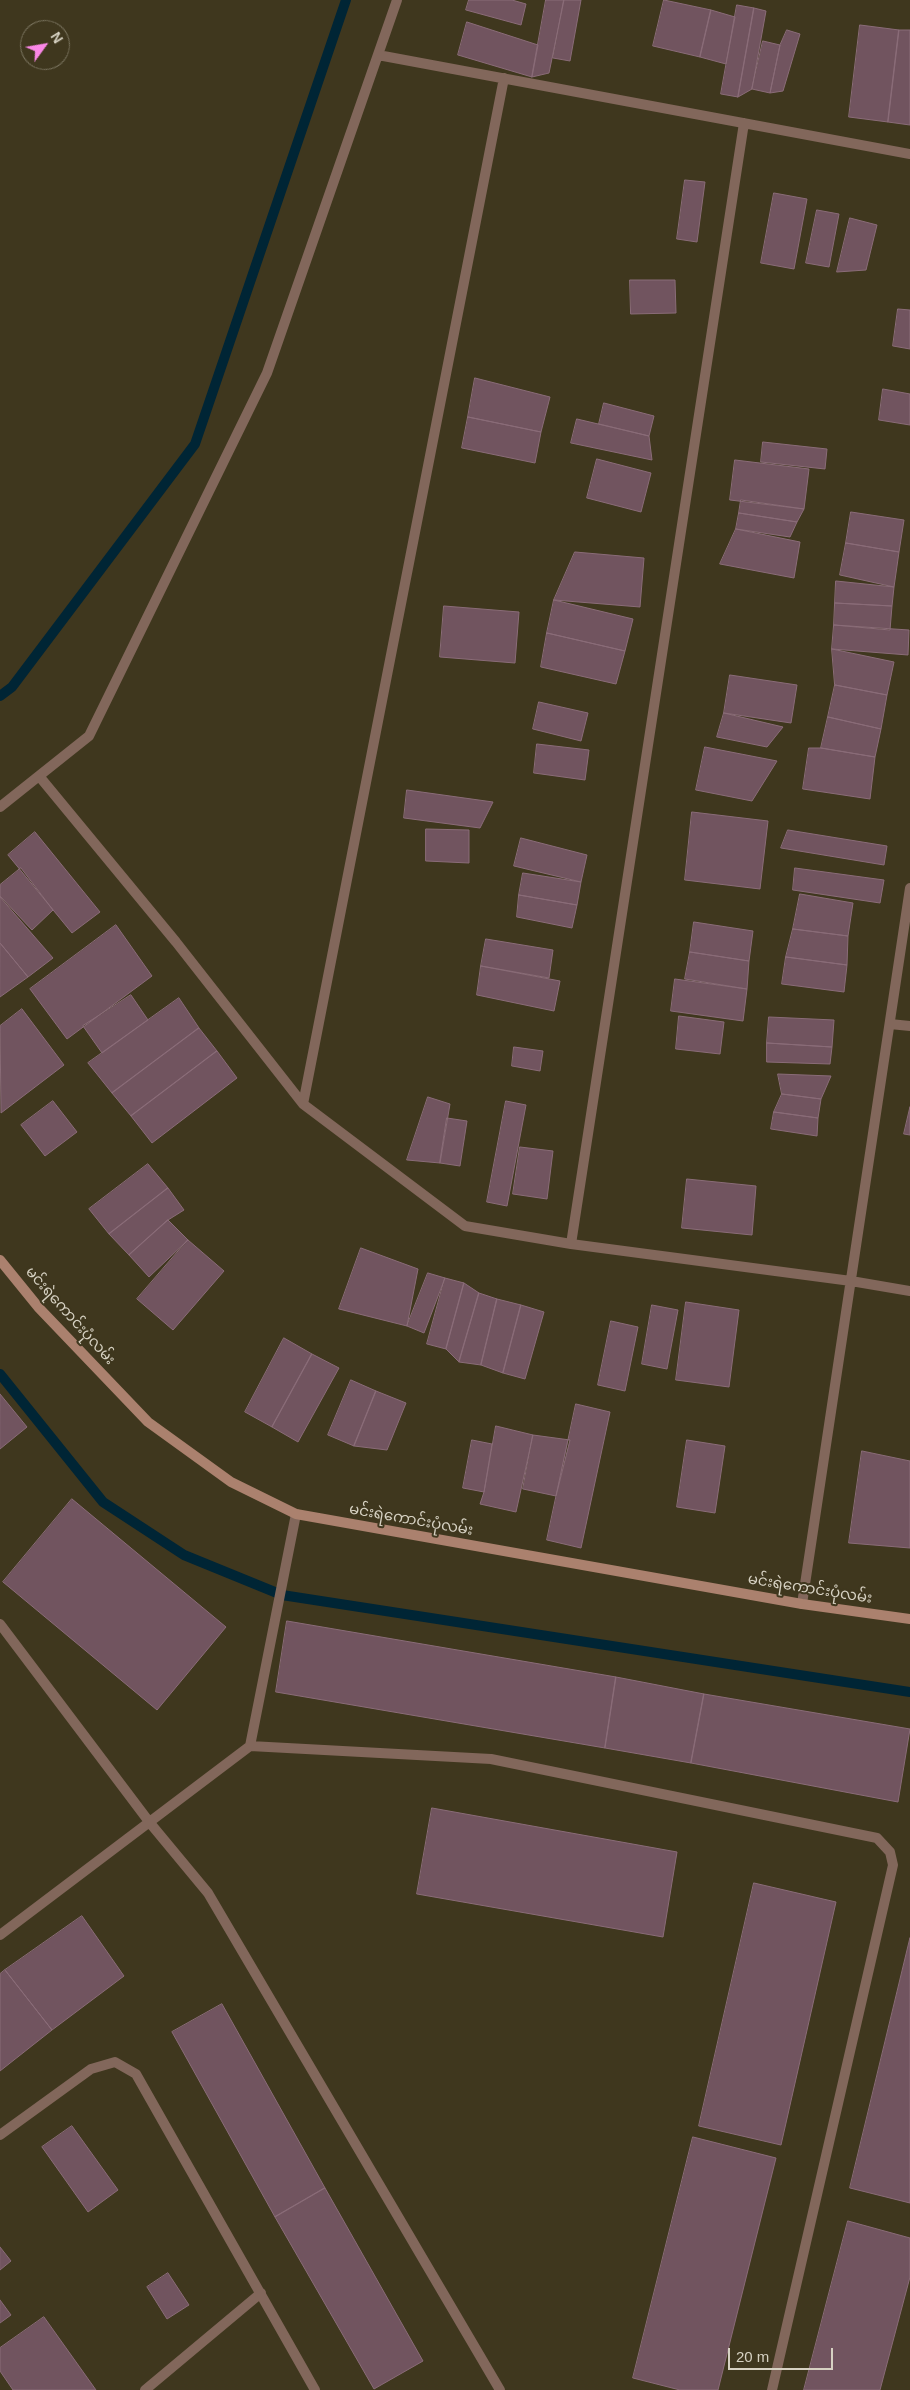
<!DOCTYPE html>
<meta charset="utf-8">
<style>
body{margin:0}
#map{position:relative;width:910px;height:2390px;overflow:hidden;background:#3f371e;font-family:Helvetica,sans-serif}
canvas{display:block}
.north{position:absolute;left:20px;top:20px;width:50px;height:50px;box-sizing:border-box;background:#3f371e;border:1px solid #7b7560;border-radius:50%;rotate:58deg;font-size:14px;font-weight:700;line-height:20px;text-align:center;color:#d6d1c2}
.north::after{content:'';display:block;margin:auto;width:18px;height:22px;background:#fa87e6;clip-path:polygon(50% 0,100% 100%,50% 72%,0 100%)}
.scale{position:absolute;left:728px;top:2348px;width:105px;height:22px;box-sizing:border-box;border:2px solid #d6d1c2;border-top:0;padding-left:6px;font-size:15px;line-height:18px;white-space:nowrap;color:#d6d1c2;-webkit-text-stroke:4px #3f371e;paint-order:stroke}
</style>
<div id="map">
<canvas width="910" height="2390"></canvas>
<div class="north">N</div>
<div class="scale">20 m</div>
</div>
<script>
const context = document.querySelector('canvas').getContext('2d');
context.lineJoin = 'round';
function trace(path, color, width, dash) { context.strokeStyle = color; context.lineWidth = width; context.lineCap = dash ? 'butt' : 'round'; context.setLineDash(dash || []); context.stroke(path); }
function fillPath(path, color) { context.fillStyle = color; context.fill(path, 'evenodd'); }
function drawText(font, color, halo, rows, align = 'center') {
  context.font = font + ' Helvetica,"Noto Sans Myanmar",sans-serif'; context.lineWidth = 4; context.setLineDash([]); context.textBaseline = 'middle'; context.strokeStyle = halo; context.fillStyle = color; for (const [text, x, y, turn = 0] of rows) {
    context.save(); context.translate(x, y); context.rotate((+turn || 0) * Math.PI / 180); context.textAlign = isNaN(turn) ? turn : align; if (halo) context.strokeText(text, 0, 0); context.fillText(text, 0, 0); context.restore();
  }
}
const stream = new Path2D(`
 M0 696 12 687 195 444 346 0
 M0 1374 103 1502 184 1555 282 1595 910 1692`);
const building = new Path2D(`
 M469 0H512L526 4 521 25 466 10Z
 M546 0H564L549 73 532 77Z
 M564 0H581L570 61 553 58Z
 M664 0 711 10 700 57 653 46Z
 M737 5 754 8 738 97 721 94Z
 M754 8 766 11 752 89 738 97Z
 M711 10 735 17 726 64 700 57Z
 M467 22 538 45 532 77 458 55Z
 M860 25 899 30 888 122 849 117Z
 M787 30 800 34 783 91 770 93 780 45Z
 M899 30H910V125L888 122Z
 M763 41 780 45 770 93 752 89Z
 M685 180 705 182 697 242 677 239Z
 M774 193 807 199 794 269 761 263Z
 M817 210 839 214 829 267 806 263Z
 M850 218 877 225 866 270 837 272Z
 M630 280H675L676 313 631 314Z
 M898 309 910 310V349L893 346Z
 M475 378 550 397 541 432 468 417Z
 M883 389 910 394V425L879 420Z
 M604 403 654 416 649 436 599 424Z
 M468 417 541 432 535 463 462 448Z
 M577 419 649 436 652 460 571 443Z
 M763 442 827 449 825 469 761 462Z
 M597 459 651 473 641 512 587 498Z
 M735 460 809 469 804 509 730 500Z
 M741 500 804 509 797 522 739 513Z
 M851 512 904 520 899 552 846 543Z
 M739 513 797 522 790 537 736 529Z
 M736 529 800 542 794 578 720 564Z
 M846 543 899 552 894 587 840 575Z
 M575 552 644 558 640 607 554 600Z
 M836 581 894 587 892 606 835 603Z
 M554 600 633 619 625 651 547 633Z
 M835 603 892 606 890 630 834 625Z
 M444 606 519 612 515 663 440 657Z
 M834 625 909 630 908 655 832 649Z
 M547 633 625 651 616 684 541 667Z
 M832 649 894 662 887 695 835 685Z
 M730 675 797 685 791 723 724 713Z
 M835 685 887 695 881 729 828 717Z
 M539 702 588 713 581 741 533 729Z
 M724 713 783 727 767 747 717 737Z
 M828 717 881 729 875 757 821 748Z
 M537 744 589 750 585 780 534 773Z
 M705 747 777 761 752 801 696 790Z
 M809 748H821L875 757 870 799 803 789Z
 M407 790 493 802 480 828 404 818Z
 M692 812 768 821 760 889 685 880Z
 M426 829 469 830V863L426 861Z
 M788 830 887 846 884 865 781 848Z
 M35 832 100 912 72 933 8 855Z
 M521 838 587 855 581 882 514 866Z
 M21 868 53 910 32 930 0 896V885Z
 M795 868 884 880 880 903 793 890Z
 M523 873 581 882 577 905 519 895Z
 M800 894 853 903 848 936 793 929Z
 M519 895 577 905 572 928 517 917Z
 M0 897 53 958 28 977 0 943Z
 M694 922 753 931 749 961 690 952Z
 M116 925 152 976 67 1039 30 989Z
 M793 929 848 936 847 965 786 957Z
 M486 939 553 950 549 978 481 966Z
 M0 943 28 977 0 997Z
 M690 952 749 961 747 989 685 979Z
 M786 957 847 965 844 992 782 984Z
 M481 966 560 981 554 1011 477 995Z
 M675 979 747 989 743 1021 671 1011Z
 M131 995 148 1020 102 1053 83 1026Z
 M179 998 199 1028 112 1093 88 1063Z
 M22 1009 64 1065 1 1113 0 1026Z
 M679 1016 724 1022 720 1054 676 1049Z
 M769 1017 834 1020 832 1047 767 1043Z
 M199 1028 217 1051 131 1116 112 1093Z
 M767 1043 832 1047 830 1064 767 1062Z
 M514 1047 543 1051 540 1071 512 1066Z
 M217 1051 237 1078 152 1143 131 1116Z
 M778 1074 831 1076 821 1099 782 1094Z
 M782 1094 821 1099 818 1118 774 1112Z
 M428 1097 450 1104 440 1163 407 1160Z
 M53 1101 77 1132 45 1156 21 1125Z
 M506 1101 526 1105 507 1206 487 1202Z
 M910 1107V1135L904 1134Z
 M774 1112 818 1118 817 1136 771 1129Z
 M447 1118 467 1121 460 1166 440 1163Z
 M520 1147 553 1151 547 1199 513 1194Z
 M148 1164 168 1188 109 1234 89 1209Z
 M687 1179 756 1186 752 1235 682 1228Z
 M168 1188 184 1210 168 1220 129 1255 109 1234Z
 M168 1220 188 1240 149 1277 129 1255Z
 M188 1240 224 1271 173 1330 137 1299Z
 M361 1248 418 1269 407 1326 339 1309Z
 M428 1273 445 1278 424 1333 407 1326Z
 M445 1278 464 1283 446 1349 427 1344Z
 M464 1283 479 1293 459 1362 446 1349Z
 M479 1293 497 1299 481 1365 459 1362Z
 M497 1299 521 1305 503 1373 481 1365Z
 M686 1302 739 1310 729 1387 676 1380Z
 M521 1305 544 1312 525 1379 503 1373Z
 M652 1305 678 1310 667 1369 642 1364Z
 M611 1321 638 1327 625 1391 598 1385Z
 M284 1338 312 1354 272 1427 245 1412Z
 M312 1354 339 1368 298 1442 272 1427Z
 M351 1380 376 1391 354 1446 328 1435Z
 M376 1391 406 1403 387 1450 354 1446Z
 M0 1394 27 1427 0 1449Z
 M576 1404 610 1412 581 1548 547 1540Z
 M496 1426 533 1435 516 1512 480 1504 484 1492Z
 M533 1435 570 1440 556 1496 523 1489Z
 M472 1440 492 1444 484 1492 463 1488Z
 M687 1440 725 1446 715 1513 677 1507Z
 M862 1451 910 1461V1548L849 1543Z
 M72 1499 226 1627 157 1710 3 1582Z
 M287 1621 616 1677 605 1748 276 1692Z
 M616 1677 704 1694 691 1763 605 1748Z
 M704 1694 910 1729 898 1802 691 1763Z
 M432 1808 677 1852 663 1937 417 1894Z
 M754 1883 836 1902 781 2145 699 2126Z
 M82 1916 124 1976 52 2030 5 1970Z
 M910 1938V2203L850 2188Z
 M5 1970 52 2030 0 2071V1974Z
 M222 2004 325 2188 275 2217 172 2032Z
 M72 2126 118 2190 88 2212 42 2147Z
 M693 2137 776 2158 718 2390H680L633 2378Z
 M325 2188 423 2361 374 2389 275 2217Z
 M848 2221 910 2238V2277L880 2390H804Z
 M0 2247 11 2261 0 2270Z
 M168 2273 189 2305 167 2319 147 2287Z
 M0 2300 11 2315 0 2323Z
 M44 2317 96 2390H13L0 2371V2348Z`);
const street = new Path2D(`
 M378 55 910 154
 M39 776 176 942 303 1104 465 1226 571 1244 851 1281 910 1291
 M0 807 89 736 267 373 397 0
 M890 1024 910 1026
 M303 1104 504 78
 M571 1244 744 123
 M802 1604 910 888
 M0 1624 150 1823 208 1893 500 2390
 M250 1746 491 1759 877 1838 890 1852 893 1865 772 2390
 M0 1935 250 1746 296 1514
 M0 2135 91 2069 115 2062 136 2074 315 2390
 M145 2390 261 2293`);
const secondary = new Path2D(`
 M0 1260 39 1308 148 1422 231 1482 296 1514 802 1604 910 1619`);
const streetNames = [
 ["မင်းရဲကောင်းပုံလမ်း",70,1316,48],
 ["မင်းရဲကောင်းပုံလမ်း",411,1520,10],
 ["မင်းရဲကောင်းပုံလမ်း",810,1589,9]
];
trace(stream, '#002535', 10);
fillPath(building, '#71545f');
trace(building, '#8a6c78', 1);
trace(street, '#82675b', 10);
trace(secondary, '#ab816e', 10);
drawText('15px', '#d6d1c2', '#3f371e', streetNames);
</script>
